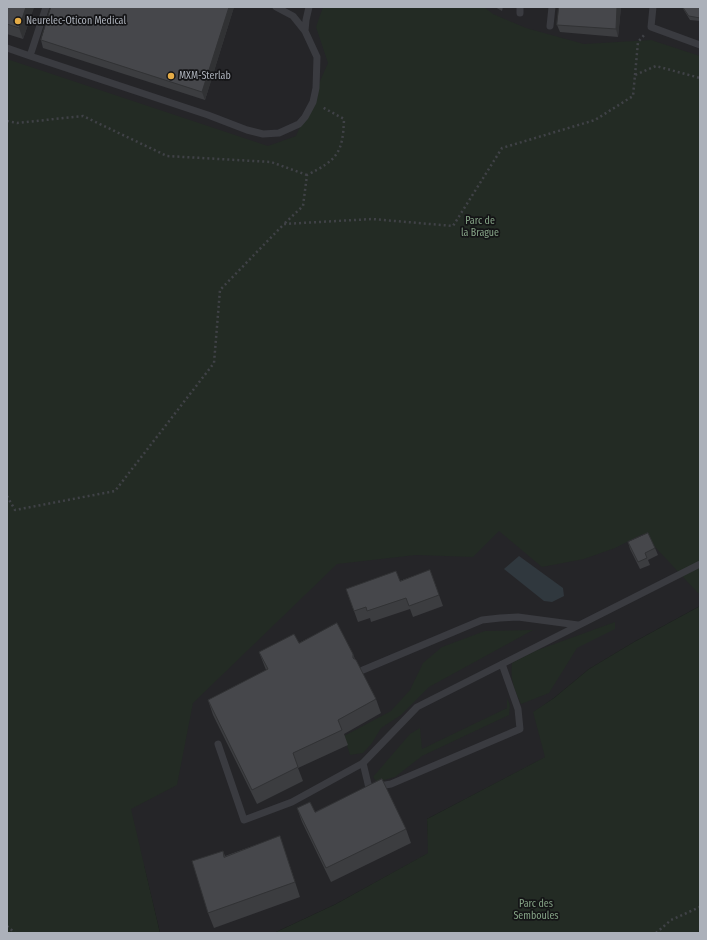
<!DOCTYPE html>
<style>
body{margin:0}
#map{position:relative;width:707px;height:940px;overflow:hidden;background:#19191b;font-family:"Fira Sans Condensed",sans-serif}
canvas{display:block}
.frame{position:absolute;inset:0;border:8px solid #acb1ba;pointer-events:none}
</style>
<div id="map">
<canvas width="707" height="940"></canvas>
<div class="frame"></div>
</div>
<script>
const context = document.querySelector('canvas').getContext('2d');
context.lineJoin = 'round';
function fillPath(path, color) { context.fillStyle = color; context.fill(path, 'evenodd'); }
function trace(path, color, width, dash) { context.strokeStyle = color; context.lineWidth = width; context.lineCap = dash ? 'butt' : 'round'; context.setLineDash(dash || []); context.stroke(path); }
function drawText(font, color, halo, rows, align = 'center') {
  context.font = font + ' "Fira Sans Condensed",sans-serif'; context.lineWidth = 3.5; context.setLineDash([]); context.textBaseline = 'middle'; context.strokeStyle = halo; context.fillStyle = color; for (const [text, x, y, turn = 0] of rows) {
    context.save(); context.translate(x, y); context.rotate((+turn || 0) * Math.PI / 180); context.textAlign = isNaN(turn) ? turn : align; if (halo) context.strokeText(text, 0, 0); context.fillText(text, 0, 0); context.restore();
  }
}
const built = new Path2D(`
 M7 7H700V606L634 642 589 669 554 698 534 712 546 757 427 819 429 853 336 904 274 933H160L144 866 7 880Z`);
const green = new Path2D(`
 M323 7H484L493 14 526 28 584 44 651 40 700 56V593H698L643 534 615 548 584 559 542 567 499 531 473 557 416 555 337 564 193 703 177 785 131 809 160 933H7V59L268 146 296 136 328 63 316 27Z
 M700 606V933H274L336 904 428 853 427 819 545 757 533 712 554 698 589 669 634 642Z
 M615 622V629L577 648 549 693 521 704C514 689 510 679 512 663L535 651Z
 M533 630 429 687 401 715 381 728 372 743 363 753 350 755 344 736 391 711 410 690 423 663 442 647 485 631Z
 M507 698 510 705 509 715 422 756 395 777 377 782 373 777 410 734 420 728 422 749 507 708Z`);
const water = new Path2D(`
 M519 556 563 588 564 596 552 602 544 601 504 569Z`);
const path = new Path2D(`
 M635 75 638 42 645 34
 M7 121 17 123 83 116 167 156 271 162 307 175
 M285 223 303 206 307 175C337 160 343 153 344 119L322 107
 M7 496 15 510 115 491 214 363 220 290 284 224 372 219 453 226 502 148 595 120 633 96 635 75 656 66 700 78
 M7 926 15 933
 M656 933 671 920 700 907`);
const service = new Path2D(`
 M276 7 293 16 305 31
 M653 7 651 27 700 45
 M520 13V7
 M550 26 552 7
 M7 48 30 56 46 7
 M30 56 208 115 247 130 263 134 279 133 299 124 305 117 313 102 316 88 317 57 305 31 306 20 309 7
 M363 670 482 620 500 618 518 617 578 625
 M218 744 244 820 292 802 363 763 417 707 700 564
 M363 763 369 788 391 784 520 729 518 709 502 664`);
const wall = new Path2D(`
 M7 7H34L23 39 7 34Z
 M234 7 205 100 43 48 41 40Z
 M495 7H503L502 11Z
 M559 7H621L618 37 560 32 557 25Z
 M682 7H700V21L690 20Z
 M628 542 655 548 658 555 648 560 650 565 640 569 630 549Z
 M430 570 443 606 413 617 410 609 371 622 370 618 358 622 346 589 400 581Z
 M299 643 353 654 355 659 376 699 381 713 344 734 348 745 298 768 303 781 257 804 213 715 208 700 266 670 259 652Z
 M297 808 315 812 406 829 411 843 331 882 302 822Z
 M280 836 300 897 214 928 208 913 223 851 225 856Z`);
const shadedWall = new Path2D(`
 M26 7H34L23 39 19 28Z
 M229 7H234L205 100 202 92Z
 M617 7H621L618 37 616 29Z`);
const building = new Path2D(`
 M7 7H26L19 28 7 24Z
 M51 7H229L202 92 41 40Z
 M559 7H617L616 29 557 25Z
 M683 7H700V18L689 16Z
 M648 533 655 548 645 553 647 558 638 562 628 542Z
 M430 570 439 595 409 606 406 598 367 611 366 607 354 611 346 589 396 571 400 581Z
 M337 623 353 654V658L356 660 376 699 338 720 342 730 293 753 298 767 252 790 208 700 268 669 259 652 294 634 299 643Z
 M382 779 406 829 326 868 297 808 310 802 315 812Z
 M280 836 295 882 208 913 192 861 223 851 224 857Z`);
const markers = [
 [18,21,4,"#e5ac47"],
 [171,76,4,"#e5ac47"]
];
const poiNames = [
 ["Neurelec-Oticon Medical",26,21],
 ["MXM-Sterlab",179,76]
];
const parkNames = [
 ["Parc de",480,221],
 ["la Brague",480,233],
 ["Parc des",536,904],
 ["Semboules",536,916]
];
fillPath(built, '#252528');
fillPath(green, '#232b24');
fillPath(water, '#30383e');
trace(path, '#404247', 2.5, [2, 3]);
trace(service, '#3a3b40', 7);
fillPath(wall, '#3c3d40');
fillPath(shadedWall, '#313234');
fillPath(building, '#46474b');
trace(building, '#313234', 1);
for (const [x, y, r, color] of markers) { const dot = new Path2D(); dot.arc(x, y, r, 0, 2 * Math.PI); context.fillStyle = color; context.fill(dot); trace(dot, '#141416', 1.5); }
drawText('10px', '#acb1ba', '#141416', poiNames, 'left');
drawText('10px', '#85a386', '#141416', parkNames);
</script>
